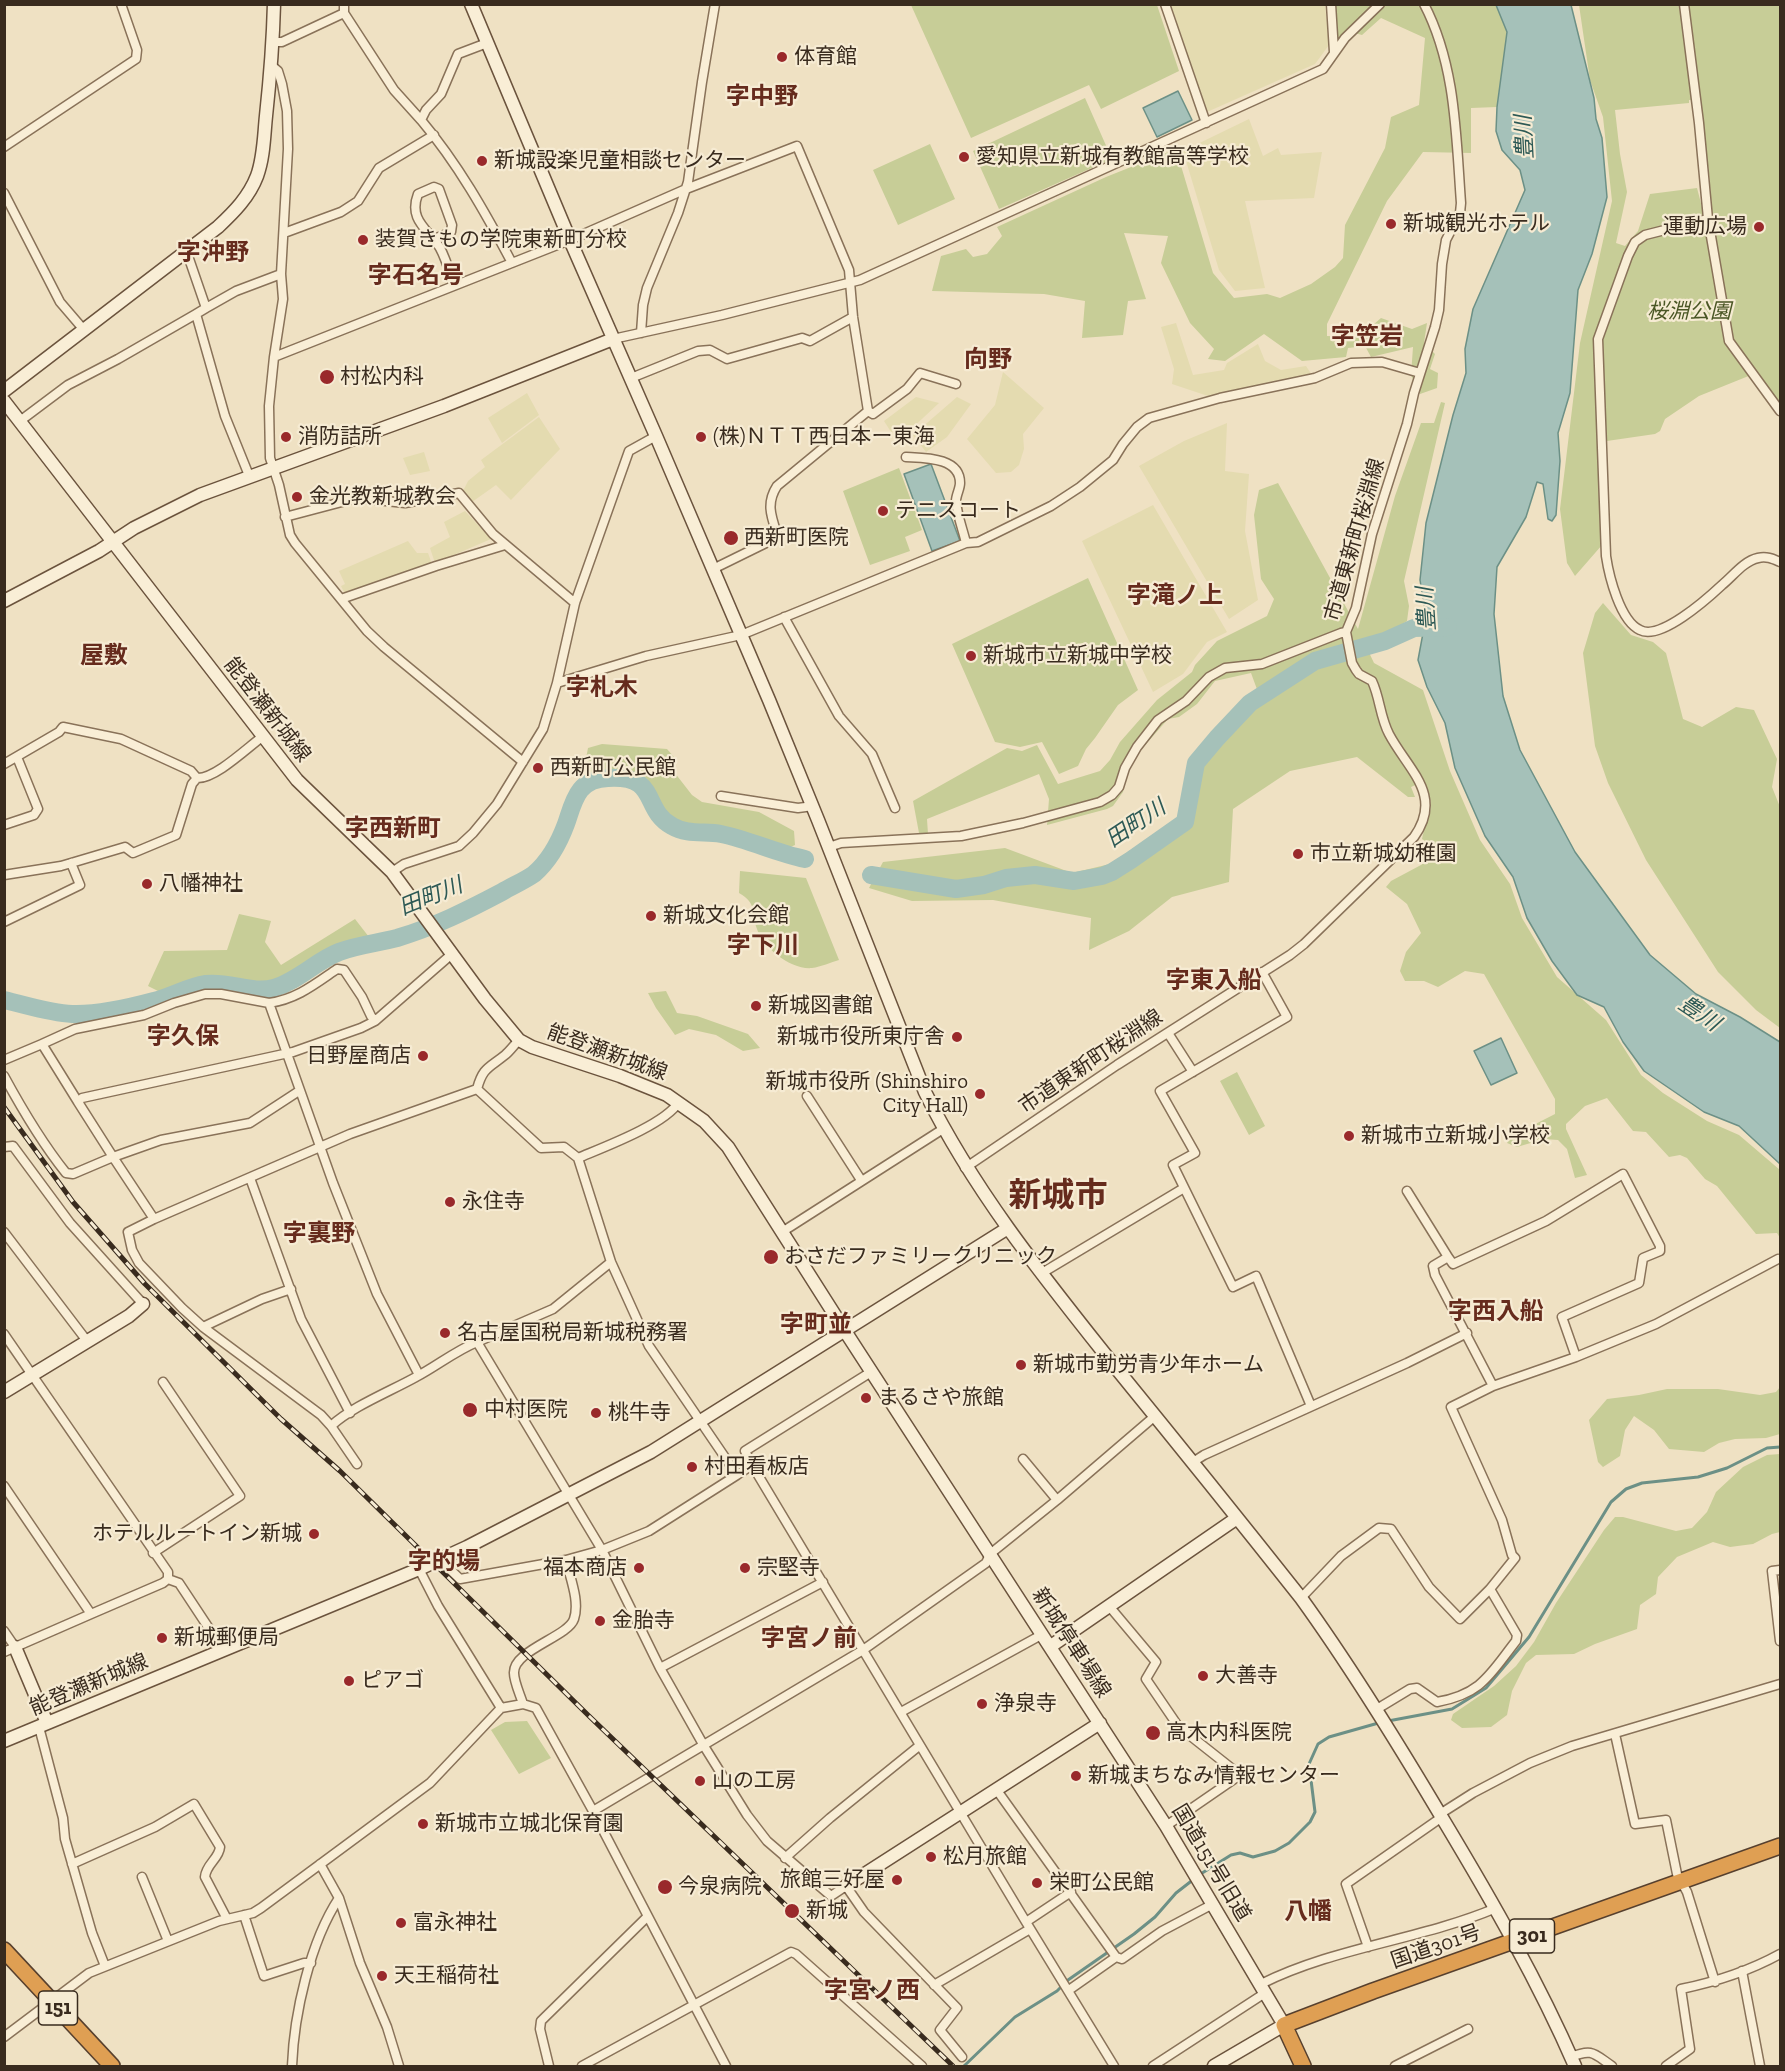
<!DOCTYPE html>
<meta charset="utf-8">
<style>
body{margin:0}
#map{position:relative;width:1785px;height:2071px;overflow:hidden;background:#efe1c3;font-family:"Zilla Slab",serif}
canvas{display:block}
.frame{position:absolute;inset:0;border:6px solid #392b1e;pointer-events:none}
</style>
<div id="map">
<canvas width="1785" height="2071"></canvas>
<div class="frame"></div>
</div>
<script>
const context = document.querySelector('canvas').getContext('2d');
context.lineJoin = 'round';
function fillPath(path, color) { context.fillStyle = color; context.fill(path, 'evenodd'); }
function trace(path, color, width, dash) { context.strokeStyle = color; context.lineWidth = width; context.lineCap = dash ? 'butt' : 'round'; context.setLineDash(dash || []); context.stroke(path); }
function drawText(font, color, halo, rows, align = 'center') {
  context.font = font + ' "Zilla Slab","Noto Sans JP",serif'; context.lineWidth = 4.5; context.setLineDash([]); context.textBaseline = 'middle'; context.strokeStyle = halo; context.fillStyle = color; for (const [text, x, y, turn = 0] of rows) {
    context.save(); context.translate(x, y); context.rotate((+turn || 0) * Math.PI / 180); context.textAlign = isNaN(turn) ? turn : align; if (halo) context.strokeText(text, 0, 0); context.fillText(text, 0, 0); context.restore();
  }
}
const farmland = new Path2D(`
 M1171 5H1325L1329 45 1315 64 1207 112Z
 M1249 119 1263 156 1278 148 1281 155 1322 152 1314 198 1245 201 1265 288 1235 291 1219 270 1183 151Z
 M1176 323 1193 375 1224 370 1227 363 1258 344 1265 361 1281 370 1306 366 1312 375 1208 396 1172 384 1174 369 1161 327Z
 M1003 372 1044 408 1023 434 1024 449 1019 465 1011 472 996 473 967 439 995 405Z
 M527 393 539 415 502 443 488 418Z
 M916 397 939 403 907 433 900 426 891 432 884 421Z
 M957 397 971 404 947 437 926 452 913 435Z
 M539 417 560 449 511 500 496 485 472 502 463 491 468 481 485 467 481 460Z
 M1227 423 1225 471 1249 474 1245 531 1258 600 1229 619 1139 466 1184 441Z
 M424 452 430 471 410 475 403 458Z
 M1153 505 1227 632 1207 642 1183 674 1153 692 1082 541Z
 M465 511 491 539 435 563 430 548 450 537 444 522Z
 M408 541 417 553H428L432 564 345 594 341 586 345 584 339 571Z`);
const green = new Path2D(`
 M911 5H1157L1179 71 1101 109 1089 85 971 138Z
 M1333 5H1496L1507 32 1497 107 1471 108V153L1423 152 1387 201 1327 324V336L1359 337 1381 318 1412 329 1427 323 1424 343 1435 354 1430 369 1438 373 1437 388 1420 394 1411 375 1413 347 1371 357 1365 346 1348 348 1346 357 1302 361 1264 334 1225 361 1208 359 1214 349 1190 323 1161 263 1168 236 1124 233 1146 299 1128 301 1123 335 1082 338 1085 301 1044 294 932 291 941 256 966 249 973 257 987 254 1002 236 997 227 1106 177 1176 149 1213 273 1234 298 1267 294 1280 298 1311 284 1335 267 1343 258 1345 225 1385 148 1391 117 1419 105 1425 38 1381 18 1362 35 1351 32 1335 46Z
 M1579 5H1780V405L1756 373 1699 396 1665 419 1660 431 1655 434 1600 442 1602 545 1575 576 1567 563 1560 509 1580 343 1612 201 1603 117 1590 80ZM1699 99 1709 173 1713 223 1645 237 1636 243 1644 234 1700 221 1704 215 1697 188 1650 194 1638 231 1625 246 1616 243 1627 192 1620 154 1615 110 1689 103V100Z
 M1085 98 1112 159 999 209 973 151Z
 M930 144 955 199 898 225 873 170Z
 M1441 402 1445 403 1404 581 1409 606 1407 621 1395 629 1363 640 1374 663 1423 690 1450 771 1480 840 1510 884 1522 918 1557 977 1606 1020 1641 1075 1663 1093 1707 1121 1739 1135 1780 1170V1238L1777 1233 1756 1234 1717 1186 1705 1179 1687 1158 1680 1155 1669 1157 1646 1132 1633 1131 1607 1098 1585 1106 1566 1124V1129L1587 1175 1575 1178 1567 1149 1558 1140 1544 1139 1517 1147 1507 1143 1512 1136 1555 1114V1099L1484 974 1465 971 1438 987 1424 981H1405L1400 971 1406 952 1421 933 1407 904 1386 887 1391 881 1421 865 1435 853 1430 844 1422 839C1427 816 1439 805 1422 782L1411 787 1415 797H1408L1357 757 1290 771 1233 809 1229 882 1172 897 1129 931 1089 950 1091 918 993 900 912 901 869 888 883 862 1005 848 1072 873 1110 864 1182 815 1198 767 1229 717 1258 692 1251 673 1215 681 1197 704 1179 717 1168 719 1132 760 1125 779 1123 792 1113 806 1107 809 1047 825 1049 799 1039 774 927 819 928 834 919 833 913 801 1007 748 1022 751 1037 745 1058 784 1100 771 1110 760 1120 742 1157 700 1192 672 1195 665 1217 641 1267 616 1274 599 1261 579 1254 515 1259 490 1278 483 1358 629 1395 496 1421 423H1434Z
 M899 468 922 530 905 537 910 551 870 565 843 491Z
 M1088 578 1138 690 1118 705 1095 738 1086 749 1078 766 1059 774 1042 742 1020 747 995 742 952 644Z
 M1603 603 1631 635 1653 642 1666 653 1683 719 1702 727 1736 707 1754 710 1777 759 1772 787 1780 807V1028L1756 1010 1718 972 1646 860 1608 783 1595 746 1583 653 1595 613Z
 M602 744 667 749 675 758 671 768 692 795 702 802 759 812 794 831 795 845 784 850 712 832 681 829 665 818 652 795 641 781 606 772 590 774 585 764 588 748Z
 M740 871 806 878 839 960C831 962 821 967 812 968 791 970 763 948 757 929 751 913 758 904 739 893Z
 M239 914 271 921 265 942 281 965 355 919 369 937 330 950 289 977 271 983 244 982 211 976 189 980 160 992 148 986 164 951 227 950Z
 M666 991 677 1013 697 1016 748 1034 760 1048 743 1051 716 1035 689 1029 675 1035 656 1008 648 993Z
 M1237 1072 1265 1126 1249 1135 1220 1081Z
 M1780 1387V1434L1766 1438 1735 1439 1719 1443 1704 1452 1669 1449 1654 1430 1634 1416 1625 1430 1620 1456 1603 1467 1598 1462 1589 1420 1607 1399 1639 1395 1667 1389H1718L1760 1395 1776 1392Z
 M1780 1454V1532L1772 1534 1753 1544 1730 1547 1713 1542 1677 1557 1658 1577 1656 1594 1640 1605 1637 1629 1595 1644 1574 1654 1536 1655 1526 1663 1512 1691 1507 1715 1491 1727 1462 1728 1451 1720 1453 1714 1494 1686 1516 1666 1534 1642 1556 1603 1604 1530 1615 1517H1623L1676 1531 1692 1528 1707 1512 1716 1492 1743 1467 1767 1455Z
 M527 1721 551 1758 519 1774 491 1730 505 1722Z`);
const water = new Path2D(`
 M1496 5H1571L1594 98 1596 119 1602 138 1607 197 1592 254 1578 290 1570 393 1558 433 1560 461 1556 515 1552 521 1548 519 1543 484 1537 482 1526 517 1497 567 1494 614 1503 696 1520 750 1575 852 1650 955 1696 994 1740 1017 1780 1042V1164L1739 1126 1704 1112 1644 1071 1623 1042 1604 1007 1577 995 1552 961 1527 918 1513 877 1485 836 1455 768 1445 723 1427 687 1418 660 1426 617 1420 580 1426 523 1453 415 1466 373 1465 349 1473 309 1525 190 1520 170 1502 150 1496 131 1497 107 1507 32Z
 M1178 91 1192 120 1157 137 1143 108Z
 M931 464 960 541 932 551 904 474Z
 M1501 1038 1517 1073 1491 1085 1474 1051Z`);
const stream = new Path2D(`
 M1388 1721 1452 1709 1486 1688 1529 1637 1611 1502 1626 1489 1642 1483 1698 1477 1727 1468 1767 1448 1780 1447
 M1199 1875 1231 1855 1240 1853 1253 1857 1275 1851 1289 1843 1310 1822 1315 1812 1309 1764 1318 1744 1329 1737 1382 1722
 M964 2066 1015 2017 1057 1991 1068 1980 1134 1934 1155 1917 1176 1893 1194 1879`);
const river = new Path2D(`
 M871 875 956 889 984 885 1006 878 1035 875 1074 881 1102 876 1112 872 1131 860 1185 822 1196 763 1217 738 1250 703 1315 661 1385 641 1414 628 1448 627
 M4 1000C26 1005 50 1013 72 1014 98 1015 128 1008 154 1001 171 997 187 987 206 984 229 981 252 994 274 988 298 981 316 961 339 952 357 945 378 943 397 938 434 927 468 910 502 892 512 886 524 881 534 874 549 861 559 843 566 824 574 801 577 779 608 778 660 775 641 809 672 826 687 835 705 831 721 834 750 840 776 853 805 859`);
const street = new Path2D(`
 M344 4V13L394 90 421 120
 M1165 4 1206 123
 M1331 4 1334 52
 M1684 4 1699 123 1708 219 1729 341 1780 411
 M273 42H282L344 13
 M487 43 458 54 441 94 426 110 421 120C458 164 485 212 512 263
 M271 65 278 71 282 84 287 111 288 149 281 274 283 299 274 357
 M4 147 136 59 137 50 121 4
 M4 193 60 302 84 330
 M1708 219 1645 235 1635 242 1628 256 1598 339 1606 556C1609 576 1620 621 1640 630 1660 641 1707 599 1722 585 1733 576 1744 561 1758 558 1767 556 1773 559 1780 562
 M284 233 341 212 358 201 379 168 434 135
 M435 243 439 237 451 232 452 225 439 189 434 187 418 194C408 220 428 229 440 248 446 259 450 273 454 285
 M186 250 206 308 196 314 225 416 250 478
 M206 308 236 291 281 274
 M641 333 643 305 647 288 678 213 688 182 702 82 715 4
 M613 339 722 315 860 280 1323 69 1345 38 1380 4
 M631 378 698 351 710 350 727 359 802 338 810 341 853 317
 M868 411 873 414 907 389 920 373 956 384
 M20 421 68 385 118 359 196 314
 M906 457C924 458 960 457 960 483 960 489 956 495 956 501 957 515 963 530 966 543
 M285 517 357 498 405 503 459 493 493 534 575 603
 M341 599 436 566 505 545
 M784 617 839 716 872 754 895 808
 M557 683 575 603 629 451 656 436
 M523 762 384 647 367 631 295 543 290 535 279 485 270 458 269 406 274 357 570 240 686 189 797 146 849 270 853 317 868 411 777 486C766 503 771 516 777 534L774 539 713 569
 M4 764 59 732 63 727 121 739 191 771 197 778 192 784 176 835 133 853 125 847 61 866 4 875
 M197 778C215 779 247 748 262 737
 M721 796 798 808 813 806
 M4 825 34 815 38 809 17 757
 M829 847 841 843 961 836 1023 823 1100 802 1112 795 1119 787 1125 768 1137 747 1158 720 1186 701 1209 677 1225 668 1262 664 1341 633 1346 632
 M392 872 404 864 459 846 473 833 497 804 543 729 557 683 646 656 741 635 966 543 978 542 1051 506 1080 487 1113 460 1123 444 1137 427 1149 418 1220 398 1315 378 1351 363 1382 362 1420 373
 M4 922 80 885 71 863
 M1262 972 1287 1017 1160 1091 1195 1153 1173 1165 1233 1287 1256 1276 1311 1406
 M375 1021 371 1016 362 997 344 970 337 969C315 984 297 999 269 1003L333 1183 377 1294 419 1375
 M1168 1033 1193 1072
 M519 1040C514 1045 510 1051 505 1055 489 1068 483 1067 477 1089L350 1134 154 1219 128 1232 132 1250 139 1263 182 1308 203 1327 321 1415 331 1426C353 1406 389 1392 416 1377 437 1366 455 1351 477 1342L602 1550 660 1668 704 1746 747 1815 767 1841 831 1896 846 1886 864 1912 957 2008 940 2030 962 2057
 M42 1044 75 1029 144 1015 174 1003 205 994H221L269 1003
 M4 1060 42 1044 78 1102 82 1098 293 1052 361 1028 375 1021 453 953
 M4 1076C23 1111 42 1143 66 1173L73 1174 113 1157 154 1219
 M477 1089 541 1148 564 1147 578 1158
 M807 1096 861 1180
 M78 1102 113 1157 161 1140 250 1123 299 1091
 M679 1102C664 1125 604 1147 578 1158L611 1262 649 1346 737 1475 752 1465
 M4 1147 13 1146 70 1223 143 1304
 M965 1168 1117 1065 1290 955 1304 944 1414 837C1444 795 1408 770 1389 734 1380 717 1380 698 1372 681L1359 674 1356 670 1352 663 1346 632 1356 608 1372 534 1407 424 1414 393 1435 327 1439 310 1442 264 1446 240 1460 213 1461 203C1456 136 1456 65 1424 4
 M250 1178 301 1319 350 1413
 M1407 1191 1448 1257
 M4 1232 87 1341
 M782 1232 943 1129
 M1042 1273 1184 1188
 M203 1327 262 1299 291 1289
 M4 1334 168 1572V1579L163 1583 91 1614
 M477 1342 553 1309 611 1262
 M1576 1357 1562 1317 1639 1283 1643 1258 1660 1251V1246L1623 1174 1546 1221 1453 1264 1448 1257 1433 1266 1435 1275 1493 1386 1576 1357 1656 1324 1778 1259
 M871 1372 745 1451 752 1465 1026 1922 1114 2066
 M331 1426 357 1464
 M1023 1459 1057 1500
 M1193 1462 1204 1455 1407 1363 1467 1333
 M4 1486 91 1614 4 1652
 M153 1553 240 1496 163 1382
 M439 1559 460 1579 566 1560 602 1550 649 1531 737 1475
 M419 1569 438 1606 501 1708
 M1780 1570 1772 1571 1780 1641
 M168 1579 179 1583 216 1639 221 1650
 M1301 1598 1341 1556 1379 1528 1391 1529 1429 1587 1460 1619 1490 1589 1515 1558 1512 1555 1502 1520 1451 1407 1493 1386
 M1109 1606 1156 1662 1146 1679 1178 1726 1240 1775 1166 1826
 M4 1631 15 1647
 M660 1668 823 1582
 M523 1704C520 1694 514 1682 514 1673 513 1650 568 1637 574 1619 580 1601 570 1578 566 1560
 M1377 1709 1410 1689 1417 1688 1437 1702C1482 1694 1490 1674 1516 1641L1517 1635 1490 1589
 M901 1712 1043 1634
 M39 1727 63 1818 65 1839 92 1933 105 1966
 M1615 1734 1635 1824 1666 1820 1677 1874 1687 1892 1715 1982
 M996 1789 1116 1957 1122 1959 1162 1931 1213 1904
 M593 1811 726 2066
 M1440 1814 1473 1793 1530 1763 1572 1746 1780 1684
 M785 1858 830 1818 919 1746
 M72 1864 155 1827 194 1804 220 1847C219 1859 206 1864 205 1877L227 1919
 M142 1877 168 1941
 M339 1898 360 1963 387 2027 399 2066
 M244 1915 264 1976 304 1963H311
 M1026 1922 1071 1892
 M1368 1947 1346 1884 1442 1817
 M1742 1971 1760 2066
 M1261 1984C1335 1947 1420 1940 1496 1908
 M934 1985 1030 1929
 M1069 1990 1116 1957
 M4 2037 89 1973 219 1921 253 1913 261 1908 430 1783 501 1708 523 1704 536 1708 593 1811 863 1650 986 1563 990 1554 1057 1500 1155 1416
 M1571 2057C1593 2048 1594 2054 1612 2066
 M292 2066C294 2014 310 1942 339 1898L320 1864
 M549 2066 540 2029 541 2021 647 1917
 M582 2066 791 1952 796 1954 922 2066
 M1153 2066 1265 1993
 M1395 2066 1468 2029
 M1666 2066 1690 2049 1681 1989C1715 1982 1749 1971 1780 1954`);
const secondary = new Path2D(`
 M471 4 570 240 656 436 769 700 818 820 925 1092C975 1193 1046 1280 1116 1368 1178 1444 1240 1521 1301 1598 1353 1670 1399 1745 1444 1821 1492 1901 1538 1981 1575 2066
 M4 391 218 227C234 212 249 197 257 176 264 157 264 135 266 116 270 79 273 42 274 4
 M4 401 297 780 392 872 485 999 519 1040 532 1047 620 1076 667 1095 704 1121 728 1147 845 1331 1166 1826 1284 2025 1214 2066
 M4 601 99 551 134 528 200 495 444 406 613 339
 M4 1392 129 1316 143 1304
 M1051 1646 1237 1518
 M15 1647 47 1723
 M4 1741 419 1569 467 1547 651 1452 1008 1228
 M846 1886 1100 1723`);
const highway = new Path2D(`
 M4 1950 112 2066
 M1303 2066 1284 2025 1373 1991 1780 1846`);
const rail = new Path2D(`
 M4 1107 73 1202 145 1284 281 1419 340 1471 589 1716 953 2066`);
const markers = [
 [782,57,6,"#99292b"],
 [964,157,6,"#99292b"],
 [482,161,6,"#99292b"],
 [1391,224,6,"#99292b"],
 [1759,227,6,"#99292b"],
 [363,240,6,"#99292b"],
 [327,377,8,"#99292b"],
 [286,437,6,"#99292b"],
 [701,437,6,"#99292b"],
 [297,497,6,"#99292b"],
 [883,511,6,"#99292b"],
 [731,538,8,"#99292b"],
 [971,656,6,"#99292b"],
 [538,768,6,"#99292b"],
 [1298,854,6,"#99292b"],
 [147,884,6,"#99292b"],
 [651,916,6,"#99292b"],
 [756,1006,6,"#99292b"],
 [957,1037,6,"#99292b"],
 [423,1056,6,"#99292b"],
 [980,1094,6,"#99292b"],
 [1349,1136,6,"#99292b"],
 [450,1202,6,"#99292b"],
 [771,1257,8,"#99292b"],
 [445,1333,6,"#99292b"],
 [1021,1365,6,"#99292b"],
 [866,1398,6,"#99292b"],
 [470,1410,8,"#99292b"],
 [596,1413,6,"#99292b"],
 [692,1467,6,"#99292b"],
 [314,1534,6,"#99292b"],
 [639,1568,6,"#99292b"],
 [745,1568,6,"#99292b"],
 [600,1621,6,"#99292b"],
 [162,1638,6,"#99292b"],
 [1203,1676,6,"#99292b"],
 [349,1681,6,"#99292b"],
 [982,1704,6,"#99292b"],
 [1153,1733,8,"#99292b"],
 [1076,1776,6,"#99292b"],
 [700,1781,6,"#99292b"],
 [423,1824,6,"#99292b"],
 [931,1857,6,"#99292b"],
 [897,1880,6,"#99292b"],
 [1037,1883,6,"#99292b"],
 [665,1887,8,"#99292b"],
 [792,1911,8,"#99292b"],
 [401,1923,6,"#99292b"],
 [382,1976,6,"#99292b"]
];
const shields = [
 [1532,1936,45],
 [58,2008,39]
];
const shieldNames = [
 ["301",1532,1936],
 ["151",58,2008]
];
const poiNames = [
 ["体育館",794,57],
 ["愛知県立新城有教館高等学校",976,157],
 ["新城設楽児童相談センター",494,161],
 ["新城観光ホテル",1403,224],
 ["運動広場",1747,227,"right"],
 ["装賀きもの学院東新町分校",375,240],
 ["村松内科",340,377],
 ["消防詰所",298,437],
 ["(株)ＮＴＴ西日本ー東海",713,437],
 ["金光教新城教会",309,497],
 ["テニスコート",895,511],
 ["西新町医院",744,538],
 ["新城市立新城中学校",983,656],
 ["西新町公民館",550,768],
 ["市立新城幼稚園",1310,854],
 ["八幡神社",159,884],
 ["新城文化会館",663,916],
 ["新城図書館",768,1006],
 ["新城市役所東庁舎",945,1037,"right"],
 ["日野屋商店",411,1056,"right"],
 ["新城市役所 (Shinshiro",968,1082,"right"],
 ["City Hall)",968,1106,"right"],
 ["新城市立新城小学校",1361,1136],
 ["永住寺",462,1202],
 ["おさだファミリークリニック",784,1257],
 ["名古屋国税局新城税務署",457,1333],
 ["新城市勤労青少年ホーム",1033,1365],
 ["まるさや旅館",878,1398],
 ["中村医院",484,1410],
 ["桃牛寺",608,1413],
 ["村田看板店",704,1467],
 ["ホテルルートイン新城",302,1534,"right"],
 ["福本商店",627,1568,"right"],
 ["宗堅寺",757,1568],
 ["金胎寺",612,1621],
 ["新城郵便局",174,1638],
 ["大善寺",1215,1676],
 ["ピアゴ",361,1681],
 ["浄泉寺",994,1704],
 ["高木内科医院",1166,1733],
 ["新城まちなみ情報センター",1088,1776],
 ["山の工房",712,1781],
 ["新城市立城北保育園",435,1824],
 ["松月旅館",943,1857],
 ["旅館三好屋",885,1880,"right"],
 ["栄町公民館",1049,1883],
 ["今泉病院",678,1887],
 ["新城",806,1911],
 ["富永神社",413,1923],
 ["天王稲荷社",394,1976]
];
const parkNames = [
 ["桜淵公園",1689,312]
];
const streetNames = [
 ["市道東新町桜淵線",1355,540,-74],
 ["能登瀬新城線",267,710,52],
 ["能登瀬新城線",607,1053,20],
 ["市道東新町桜淵線",1091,1062,-34],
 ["新城停車場線",1071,1643,57],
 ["能登瀬新城線",89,1685,-23],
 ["国道151号旧道",1211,1863,59],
 ["国道301号",1436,1947,-19]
];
const waterNames = [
 ["豊川",1525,137,-93],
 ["豊川",1427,609,-94],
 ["田町川",1136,824,-34],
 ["田町川",431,897,-22],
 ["豊川",1699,1014,34]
];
const quarterNames = [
 ["字中野",762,97],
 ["字沖野",213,253],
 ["字石名号",416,276],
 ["字笠岩",1367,337],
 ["向野",988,360],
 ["字滝ノ上",1175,596],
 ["屋敷",104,656],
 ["字札木",602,688],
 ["字西新町",393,829],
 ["字下川",763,946],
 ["字東入船",1214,981],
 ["字久保",183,1037],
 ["字裏野",319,1234],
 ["字西入船",1496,1312],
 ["字町並",816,1325],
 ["字的場",444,1562],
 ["字宮ノ前",809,1639],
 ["八幡",1308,1912],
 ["字宮ノ西",872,1991]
];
const townNames = [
 ["新城市",1058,1197]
];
fillPath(farmland, '#e4dbb0');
fillPath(green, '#c7cd97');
fillPath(water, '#a5c1b9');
trace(water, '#6c9086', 1.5);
trace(stream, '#6c9086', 3);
trace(river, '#a5c1b9', 18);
trace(street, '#897259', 11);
trace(secondary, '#6b533d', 15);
trace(highway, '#57402e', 18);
trace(street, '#f9eed6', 8);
trace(secondary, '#f9eed6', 12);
trace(highway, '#df9f53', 15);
trace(rail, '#392b1e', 5);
trace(rail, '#f6ebd3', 3, [9]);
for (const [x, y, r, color] of markers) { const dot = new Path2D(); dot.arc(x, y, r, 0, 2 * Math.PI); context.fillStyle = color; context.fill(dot); trace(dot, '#f6ebd3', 2); }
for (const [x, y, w] of shields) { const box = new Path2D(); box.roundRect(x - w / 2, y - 17, w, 34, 4.5); context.fillStyle = '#f6ebd3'; context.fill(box); trace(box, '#392b1e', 1.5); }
drawText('bold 20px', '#392b1e', null, shieldNames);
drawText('21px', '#392b1e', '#f6ebd3', poiNames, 'left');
drawText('italic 21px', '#4a5624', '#f6ebd3', parkNames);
drawText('21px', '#392b1e', '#f6ebd3', streetNames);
drawText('italic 22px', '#2d5955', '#f6ebd3', waterNames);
drawText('bold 24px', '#662b1d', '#f6ebd3', quarterNames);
drawText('bold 33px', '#662b1d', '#f6ebd3', townNames);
</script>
